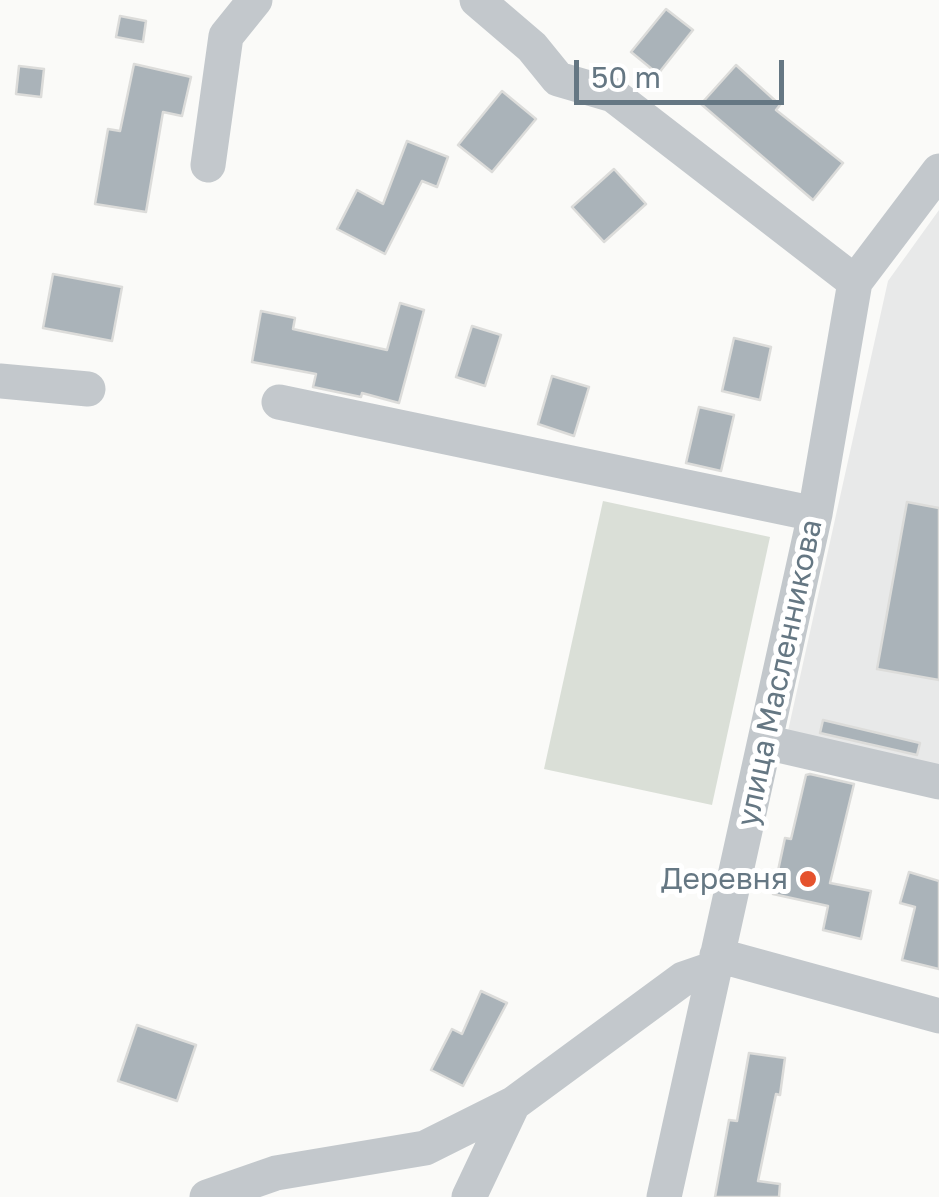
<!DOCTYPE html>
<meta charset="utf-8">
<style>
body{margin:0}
#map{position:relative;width:939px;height:1197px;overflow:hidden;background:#fafaf8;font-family:"Golos Text",sans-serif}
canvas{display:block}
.scale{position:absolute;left:574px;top:60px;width:210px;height:45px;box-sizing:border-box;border:5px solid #657783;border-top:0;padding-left:12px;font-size:30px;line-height:35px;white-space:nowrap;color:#657783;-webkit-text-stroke:8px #fff;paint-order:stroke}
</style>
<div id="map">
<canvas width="939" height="1197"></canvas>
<div class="scale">50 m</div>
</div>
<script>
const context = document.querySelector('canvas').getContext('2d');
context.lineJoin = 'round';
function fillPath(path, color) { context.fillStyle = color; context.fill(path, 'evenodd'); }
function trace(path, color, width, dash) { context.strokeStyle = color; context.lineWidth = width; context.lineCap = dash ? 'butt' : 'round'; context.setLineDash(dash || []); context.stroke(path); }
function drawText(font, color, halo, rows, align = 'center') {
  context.font = font + ' "Golos Text",sans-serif'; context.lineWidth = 10; context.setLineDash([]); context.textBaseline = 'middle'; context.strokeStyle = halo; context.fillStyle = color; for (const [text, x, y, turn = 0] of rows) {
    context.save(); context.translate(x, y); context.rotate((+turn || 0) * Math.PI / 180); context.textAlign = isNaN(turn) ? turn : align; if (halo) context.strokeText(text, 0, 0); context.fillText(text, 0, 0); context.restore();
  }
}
const built = new Path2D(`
 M939 210V766L788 731 888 281Z`);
const green = new Path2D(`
 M603 501 770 537 712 805 544 769Z`);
const building = new Path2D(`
 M666 9 693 30 658 74 631 52Z
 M120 16 146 21 143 42 116 37Z
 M134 64 191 77 182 116 163 112 146 212 95 204 108 129 120 131Z
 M736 65 780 105 776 110 843 163 813 200 701 104Z
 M19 66 44 69 41 97 16 94Z
 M502 91 536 119 492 172 458 145Z
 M407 141 448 157 437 187 422 181 385 254 337 229 357 190 383 204Z
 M614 169 646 204 604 242 572 207Z
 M53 274 122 287 112 341 43 328Z
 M400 303 424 310 399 403 362 393 361 397 313 387 316 374 252 362 261 311 295 318 293 329 387 350Z
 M472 326 501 335 485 386 456 377Z
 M734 338 771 347 760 400 722 391Z
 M552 376 589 387 574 436 538 424Z
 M699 407 734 415 721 471 686 463Z
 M907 502 939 508V680L877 669Z
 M823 720 920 743 917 755 820 733Z
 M810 774 854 784 830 883 871 891 861 939 823 930 828 906 773 894 785 838 791 839 806 775Z
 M909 872 939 881V969L902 960 915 907 900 903Z
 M481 991 507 1003 463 1086 431 1070 452 1029 462 1034Z
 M137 1025 196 1045 177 1101 118 1081Z
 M749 1053 785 1058 780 1095 776 1094 758 1181 780 1184 779 1197H715L729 1120 737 1121Z`);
const minor = new Path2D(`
 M477 0 532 47 558 79 613 95 855 282
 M208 165 226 36 255 0
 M0 381 88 389
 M279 402 815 514
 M765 742 939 782
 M717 955 939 1016
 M207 1197 276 1173 425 1148 513 1104 683 979 715 968
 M469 1197 513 1104
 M664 1197 815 514 855 282 939 171`);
const markers = [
 [808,879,10,"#e5522d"]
];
const streetNames = [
 ["улица Масленникова",780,673,-78]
];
const poiNames = [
 ["Деревня",788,879]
];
fillPath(built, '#e8e9e9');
fillPath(green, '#dadfd7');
fillPath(building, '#aab3b9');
trace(building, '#dcdcda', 2.5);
trace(minor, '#c3c8cc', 35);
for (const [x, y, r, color] of markers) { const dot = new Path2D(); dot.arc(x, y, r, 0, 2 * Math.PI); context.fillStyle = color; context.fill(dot); trace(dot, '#fff', 4); }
drawText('30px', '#657783', '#fff', streetNames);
drawText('30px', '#657783', '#fff', poiNames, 'right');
</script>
